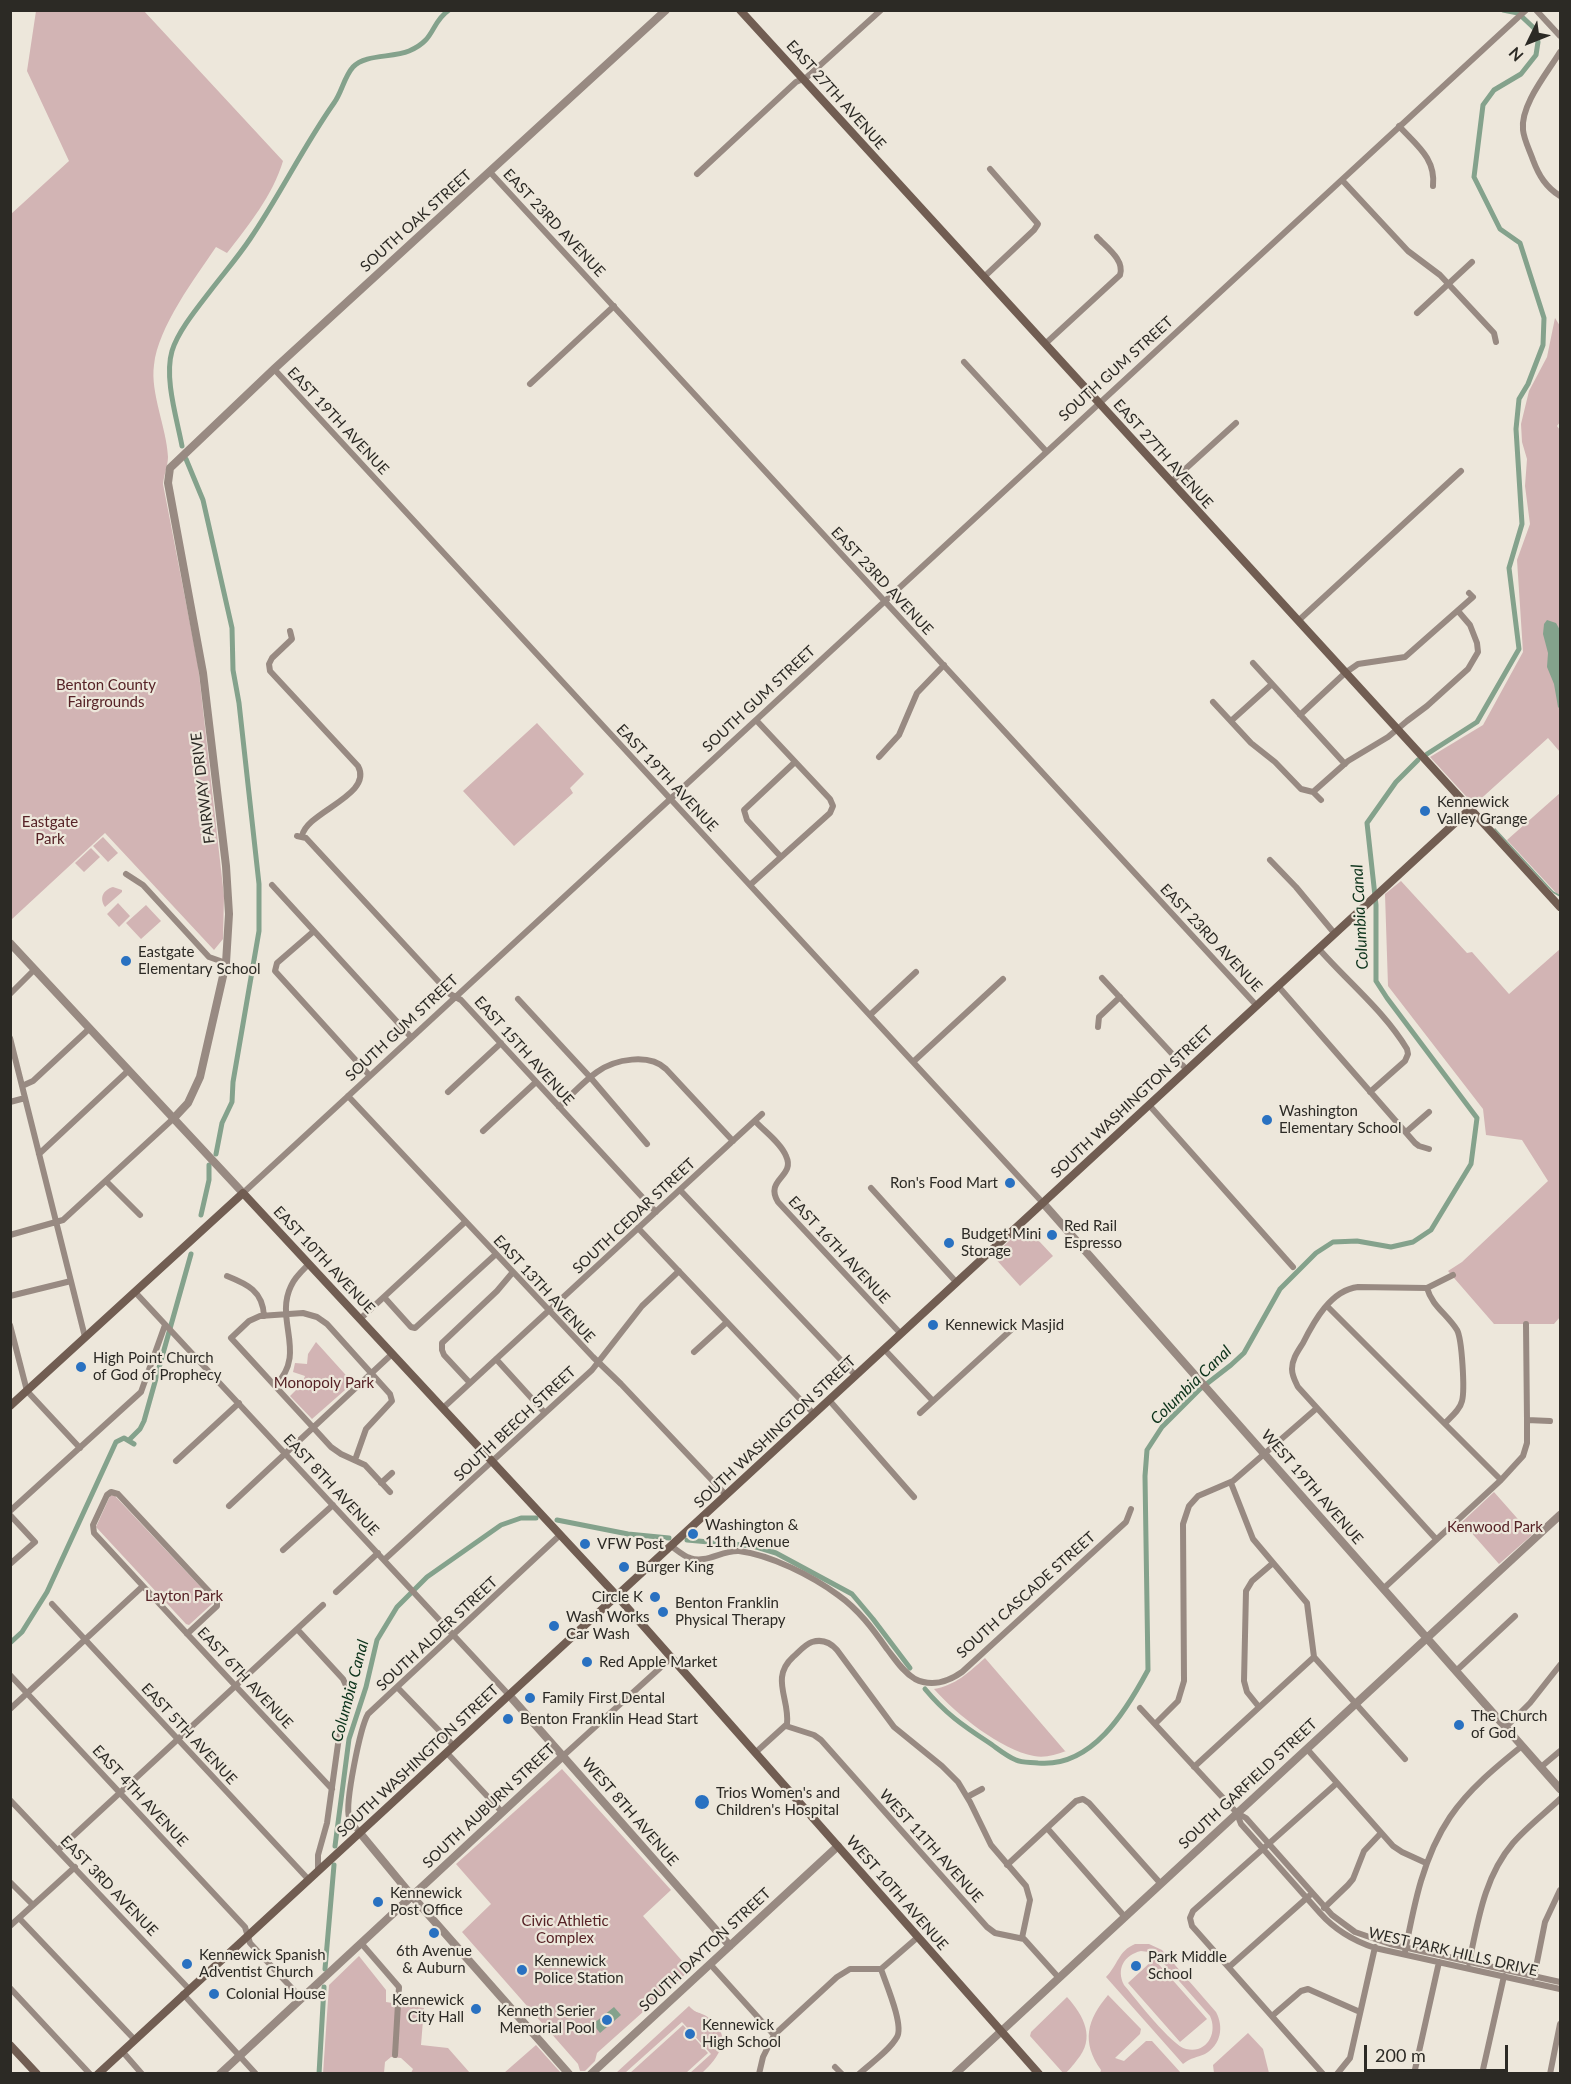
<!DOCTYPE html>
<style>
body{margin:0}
#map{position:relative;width:1571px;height:2084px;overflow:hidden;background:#ede7db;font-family:Lato,sans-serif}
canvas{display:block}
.frame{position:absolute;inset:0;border:12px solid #2c2a25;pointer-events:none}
.north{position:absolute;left:1499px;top:12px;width:60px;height:60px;-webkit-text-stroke:4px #ede7db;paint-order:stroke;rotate:227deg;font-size:16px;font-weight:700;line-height:24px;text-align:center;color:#2c2a25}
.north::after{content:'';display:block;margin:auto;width:21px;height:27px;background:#2c2a25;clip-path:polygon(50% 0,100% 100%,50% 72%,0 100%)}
.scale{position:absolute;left:1364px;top:2045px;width:144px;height:27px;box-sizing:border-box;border:3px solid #2c2a25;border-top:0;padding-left:8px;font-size:18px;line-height:21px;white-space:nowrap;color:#2c2a25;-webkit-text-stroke:4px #ede7db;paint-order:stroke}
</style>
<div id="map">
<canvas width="1571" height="2084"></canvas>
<div class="frame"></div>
<div class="north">N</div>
<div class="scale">200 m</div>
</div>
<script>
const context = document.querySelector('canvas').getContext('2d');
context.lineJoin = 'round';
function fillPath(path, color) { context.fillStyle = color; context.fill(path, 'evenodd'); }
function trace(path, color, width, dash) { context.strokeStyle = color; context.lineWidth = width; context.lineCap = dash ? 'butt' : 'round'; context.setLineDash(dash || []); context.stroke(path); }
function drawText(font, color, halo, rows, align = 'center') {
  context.font = font + ' Lato,sans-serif'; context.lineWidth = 4.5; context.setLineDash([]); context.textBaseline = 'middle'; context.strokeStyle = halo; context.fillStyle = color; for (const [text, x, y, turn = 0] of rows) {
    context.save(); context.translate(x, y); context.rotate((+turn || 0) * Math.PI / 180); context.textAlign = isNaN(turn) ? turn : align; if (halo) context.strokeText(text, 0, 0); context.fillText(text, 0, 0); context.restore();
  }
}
const green = new Path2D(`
 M36 11H144L283 161C273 195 248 226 227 253L216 247C195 278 158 327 154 365 150 393 167 429 168 457 168 465 164 475 163 484L198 665 212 790 224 896 223 939 214 950 105 833 11 920V214L69 161 27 71Z
 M1555 318 1560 326V422L1557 426 1560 430V752L1548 738 1474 805 1430 757 1483 725 1523 652 1517 560 1530 524 1525 486 1527 459 1522 442 1521 424 1529 391 1547 357Z
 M537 723 584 774 570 788 573 793 514 846 463 791Z
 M1560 793V897L1507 840Z
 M103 837 118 853 108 862 93 846Z
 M91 848 100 857 84 872 75 863Z
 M1401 881 1467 953 1472 952 1509 994 1560 949V1317L1554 1324H1494L1448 1271 1462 1262 1548 1181 1522 1140 1486 1135 1483 1109 1388 986 1385 894Z
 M113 887 122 890V892L105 907C99 898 103 890 113 887Z
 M118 903 130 916 119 927 107 914Z
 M146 905 161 921 141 939 126 923Z
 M1025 1226 1053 1256 1020 1286 993 1256Z
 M316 1342 353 1383 312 1419 290 1396 302 1384 305 1376 293 1372 295 1363 307 1364 308 1354Z
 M1494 1492 1532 1535 1499 1564 1462 1522Z
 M112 1495 115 1496 213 1600V1603L189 1625 186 1624 96 1527 110 1496Z
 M985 1658 1065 1751H1066C1055 1755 1045 1758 1034 1756 1001 1750 956 1714 934 1689 956 1685 968 1673 985 1658Z
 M562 1769 671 1890 643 1916 690 1970 597 2053 595 2061 585 2071H580L578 2064 462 1932 491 1904 456 1864Z
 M1135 1944H1149L1162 1950 1216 2012C1224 2027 1221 2045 1205 2054 1196 2058 1192 2057 1183 2064L1106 1977C1118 1965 1118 1951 1135 1944ZM1141 1951 1149 1952 1157 1956 1210 2016C1218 2033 1207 2054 1186 2049 1172 2046 1135 1998 1124 1985 1116 1969 1124 1955 1141 1951Z
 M359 1956 386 1990V2002L424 2008 421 2045 448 2048 470 2073H411L413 2069 401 2058 391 2057 385 2062 384 2073 323 2074 329 1985Z
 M1154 1959 1207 2019 1180 2042 1128 1983Z
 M1108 1995 1141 2029 1140 2034 1115 2058 1124 2061 1146 2041H1152L1181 2073H1100L1101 2070C1081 2042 1087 2020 1108 1995Z
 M1067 1997C1084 2016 1096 2038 1077 2060 1073 2065 1069 2071 1064 2074L1030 2036 1031 2032Z
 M689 2006C697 2015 700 2011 709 2018 734 2035 719 2058 702 2073H690L711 2054 682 2022 625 2073H616Z
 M683 2025 708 2053 686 2073H630Z
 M1248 2033 1263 2049 1269 2073H1214L1213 2065Z
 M536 2045 561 2073H504Z`);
const water = new Path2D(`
 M1547 620 1556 623 1560 630V709L1558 707 1554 684 1547 667 1548 653 1543 634 1544 624Z
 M614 2007 621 2015 600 2033 593 2024Z`);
const stream = new Path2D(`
 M1495 829 1553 892 1560 896`);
const canal = new Path2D(`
 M182 446C177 419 164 378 172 351 178 331 198 307 211 290 224 273 238 257 250 239 280 195 303 147 334 103 342 92 344 77 353 67 365 54 392 58 409 51 436 40 430 23 449 10
 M186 459 203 500 232 628 233 670 239 703 259 884V931L233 1082 232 1102 222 1123 216 1154
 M1427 754 1477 722 1519 649 1509 568 1522 524 1516 429 1519 399 1528 384 1543 345 1544 318 1520 243 1500 229 1474 177 1483 105 1494 90 1521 74 1536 55 1538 42 1535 29 1518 13 1503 10
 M201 1215 209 1180V1165
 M129 1440 140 1429 144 1421 191 1254
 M557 1520 628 1534 669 1538
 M687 1540 753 1546 776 1553 852 1594 873 1619 910 1668
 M10 1643 22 1632 47 1592 116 1442 124 1438 134 1444
 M925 1689C945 1713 962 1725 988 1742 997 1748 1006 1756 1016 1760 1022 1763 1031 1762 1038 1763 1092 1768 1126 1711 1148 1670L1145 1476 1147 1450 1162 1427 1200 1389 1231 1365 1244 1353 1280 1289 1316 1253 1333 1242 1357 1241 1391 1247 1413 1242 1431 1230 1471 1164 1477 1118 1387 998 1376 981V905L1367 823 1396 782 1418 760
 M335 1846 349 1739 366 1687 377 1640 397 1607 427 1577 501 1525 521 1518H536
 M325 1969 334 1865
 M319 2074 324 1987`);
const minor = new Path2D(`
 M1536 10 1560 36
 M1560 52C1548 72 1520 105 1523 130 1524 140 1530 151 1533 160 1539 176 1546 187 1560 196
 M1399 126C1416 145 1436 158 1433 186
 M490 172 1257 1006
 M697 174 796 82 807 77 881 10
 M1342 180 1408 251 1440 275 1494 333 1496 342
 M984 277 1034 230 1038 224 990 169
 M1417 313 1472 262
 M1045 344 1120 275C1125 260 1106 247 1097 237
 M964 362 1046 451
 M274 369 1043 1203
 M530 384 614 306
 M1171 482 1236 423
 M1298 621 1461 471
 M290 631 292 639 272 658 269 664 270 671 358 766C374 795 306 812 302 836
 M1253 663 1345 764
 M1213 702 1251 743 1275 762 1301 789 1313 792 1348 761 1388 737 1407 721 1427 706 1468 669 1478 652 1477 643 1470 625 1458 611
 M1300 715 1345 673 1358 664 1405 657 1473 597 1469 593
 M1231 721 1272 684
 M879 757 899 735 917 693 944 665
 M1313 792 1321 800
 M297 836 306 838 450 994 461 1000 656 1212
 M781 857 747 820 744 810 795 762
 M1270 860 1296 887 1335 934
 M126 874 143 885 209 957 226 963
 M272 885 411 1037
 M750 885 830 813 833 806 830 799 756 720
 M314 931 277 963 275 971 370 1076
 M1319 949C1348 982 1384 1011 1407 1049L1408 1054 1405 1061 1370 1092
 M1102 978 1187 1070
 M1278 986 1415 1143 1419 1146 1429 1149
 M10 994 35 969
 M518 999 590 1077 647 1144
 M870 1015 916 972
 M1098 1027 1099 1017 1120 997
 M10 1038 85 1337
 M913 1062 1003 979
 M22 1086 33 1081 90 1028
 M448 1092 501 1043
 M348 1096 593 1357 621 1384 726 1495
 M10 1102 25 1098
 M1149 1105 1293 1267
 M559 1107C571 1095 583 1082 597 1072 615 1059 649 1053 666 1069L733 1141
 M755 1121C764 1131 781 1143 786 1156 796 1177 764 1179 778 1202L901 1334
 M483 1131 536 1082
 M1406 1132 1429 1112
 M39 1154 129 1070
 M106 1181 140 1215
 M871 1188 957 1283
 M680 1190 856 1376
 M243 1193 1526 10
 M638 1228 814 1414
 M10 1235 63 1220 174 1118
 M227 1276C247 1284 263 1291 264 1316
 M1427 1288C1432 1306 1447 1314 1457 1330 1462 1339 1465 1390 1462 1401 1460 1410 1451 1417 1445 1423
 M135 1292 509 1695
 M10 1296 71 1281
 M384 1297 411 1327 415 1328 496 1254
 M1327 1306 1501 1480
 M360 1319 465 1222
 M10 1325 27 1391 80 1448
 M884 1349 933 1401
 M694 1352 727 1322
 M496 1359 545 1413
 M470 1383 444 1355 442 1350V1343L497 1291 513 1272
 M275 1386C308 1353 274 1321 291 1286 295 1277 302 1271 309 1264
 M829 1400 914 1497
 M443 1408 762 1114
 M920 1413 1012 1329
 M1527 1420 1550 1421
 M355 1460 366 1429 392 1401 390 1394 327 1324 317 1317 303 1313 260 1316 249 1321 231 1338 331 1447 341 1454 365 1465 390 1492
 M176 1461 239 1403
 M381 1483 392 1473
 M1231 1483 1253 1539 1307 1603 1314 1657 1405 1759
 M229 1506 392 1354
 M10 1511 141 1392 165 1325
 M10 1515 35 1542 10 1564
 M1436 1539 1298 1387C1295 1381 1292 1376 1292 1369 1292 1359 1298 1351 1303 1343 1314 1321 1331 1290 1358 1287L1427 1288 1453 1275
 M671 1546C677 1550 683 1556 690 1558 706 1564 722 1550 739 1551 771 1555 812 1576 838 1595 858 1609 873 1629 887 1649 895 1659 903 1672 915 1679 931 1687 948 1682 962 1672L1126 1522 1131 1509
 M283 1550 333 1505
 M384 1560 592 1370 642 1306 679 1271
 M1383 1589 1501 1480 1523 1456 1527 1443V1420L1526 1324
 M336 1592 378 1553
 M52 1604 309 1880
 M297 1629 343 1679 349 1692 338 1744 327 1823 318 1855V1871
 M187 1634 217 1606V1600L118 1494 111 1492 107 1495 93 1525 94 1533C173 1619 252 1704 332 1789
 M1456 1671 1515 1616
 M10 1675 245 1927 250 1943 301 1998
 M397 1687 454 1746
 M1259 1707 1247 1692 1244 1681 1246 1591 1252 1581 1273 1563
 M1140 1708 1237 1813 1246 1818 1332 1915 1355 1932 1390 1944 1560 1982
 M10 1709 143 1586
 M1155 1724 1178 1701 1184 1681 1183 1524 1189 1506 1198 1496 1233 1481 1317 1408
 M786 1726 814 1735 821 1740 987 1927 995 1933 1024 1939 1059 1978
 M1506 1727 1530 1703 1560 1665
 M1307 1749 1393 1846 1402 1852 1426 1863
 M447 1753 502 1812
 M755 1753 787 1724C790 1699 770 1678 793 1657 799 1652 804 1645 812 1642 822 1639 830 1642 837 1650L894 1727 942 1766 958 1782 970 1802 991 1845 1026 1886 1030 1900 1022 1938
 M563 1756 671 1658
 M1194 1767 1314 1657
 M1541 1767 1560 1751
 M967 1797 982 1789
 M10 1800 189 1989
 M1237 1814 1241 1824 1320 1913C1335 1930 1354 1941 1375 1948L1560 1989
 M1047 1828 1125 1917
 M360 1833C356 1828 351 1823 349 1817 345 1803 360 1728 368 1714L560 1535
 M58 1850 323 1605
 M1007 1865 1076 1801 1083 1799 1089 1803 1161 1884
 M10 1882 33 1905
 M1324 1908 1348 1885 1353 1879 1364 1851 1381 1833
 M19 1918 134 2039
 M10 1926 75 1867
 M361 1943 399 1987 395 2055
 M1405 1952C1414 1905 1423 1857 1450 1817 1469 1789 1496 1767 1522 1746
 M1469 1963C1478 1921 1484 1877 1513 1843 1527 1827 1544 1814 1560 1799
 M710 1964 774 2035
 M1229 1967 1309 1896
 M1534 1977 1545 1922 1560 1890
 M10 1988 90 2074
 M183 1994 256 2074
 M1272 2016 1301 1991 1308 1989 1360 2012
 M122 2051 142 2074
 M835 2067 842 2074
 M759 2074 763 2057 774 2035 837 1977 850 1969H881L918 1937
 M859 2074C871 2063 889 2051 897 2037 904 2025 886 1984 881 1969
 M1323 2074 1192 1926 1190 1918 1193 1911 1337 1783
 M1337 2074 1350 2058 1375 1947
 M1414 2074 1439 1962
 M1482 2074 1504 1976
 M1550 2074 1560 2024`);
const tertiary = new Path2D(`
 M10 943 243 1193
 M174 1118 188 1103 200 1077 226 963 229 914 226 866 203 673 168 483 170 468 274 369 666 10
 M1043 1203 1560 1789
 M509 1695 730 1946
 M360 1833 412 1896 569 2074
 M220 2074 563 1756
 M591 2074 838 1846
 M955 2074 1560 1515`);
const secondary = new Path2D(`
 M740 10 1560 907
 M10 1406 243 1193 617 1596 1039 2074
 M10 2045 37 2074
 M98 2074 1470 809`);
const markers = [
 [1425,811,6,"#2971c1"],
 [126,961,6,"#2971c1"],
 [1267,1120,6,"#2971c1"],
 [1010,1183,6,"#2971c1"],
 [1052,1235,6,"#2971c1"],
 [949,1243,6,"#2971c1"],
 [933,1325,6,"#2971c1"],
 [81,1367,6,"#2971c1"],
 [693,1534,6,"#2971c1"],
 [585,1544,6,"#2971c1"],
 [624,1567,6,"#2971c1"],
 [655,1597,6,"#2971c1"],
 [663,1612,6,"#2971c1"],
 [554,1626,6,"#2971c1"],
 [587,1662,6,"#2971c1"],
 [530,1698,6,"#2971c1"],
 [508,1719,6,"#2971c1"],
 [1459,1725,6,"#2971c1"],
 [702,1802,8,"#2971c1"],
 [378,1902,6,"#2971c1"],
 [434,1933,6,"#2971c1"],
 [187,1964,6,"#2971c1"],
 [1136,1966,6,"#2971c1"],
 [522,1970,6,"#2971c1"],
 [214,1994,6,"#2971c1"],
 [476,2009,6,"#2971c1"],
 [607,2020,6,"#2971c1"],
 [690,2034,6,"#2971c1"]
];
const streetNames = [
 ["EAST 27TH AVENUE",836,95,48],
 ["SOUTH OAK STREET",416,221,-42],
 ["EAST 23RD AVENUE",554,223,47],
 ["SOUTH GUM STREET",1116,369,-42],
 ["EAST 19TH AVENUE",338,421,47],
 ["EAST 27TH AVENUE",1163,454,48],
 ["EAST 23RD AVENUE",882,581,47],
 ["SOUTH GUM STREET",759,699,-43],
 ["EAST 19TH AVENUE",667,778,47],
 ["FAIRWAY DRIVE",203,788,-97],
 ["EAST 23RD AVENUE",1211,938,47],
 ["SOUTH GUM STREET",402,1028,-43],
 ["EAST 15TH AVENUE",524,1051,48],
 ["SOUTH WASHINGTON STREET",1132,1102,-43],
 ["SOUTH CEDAR STREET",634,1216,-43],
 ["EAST 16TH AVENUE",839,1250,47],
 ["EAST 10TH AVENUE",324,1260,47],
 ["EAST 13TH AVENUE",544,1289,47],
 ["SOUTH BEECH STREET",515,1424,-43],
 ["SOUTH WASHINGTON STREET",775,1432,-43],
 ["EAST 8TH AVENUE",331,1485,47],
 ["WEST 19TH AVENUE",1312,1487,49],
 ["SOUTH CASCADE STREET",1026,1595,-42],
 ["SOUTH ALDER STREET",437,1634,-43],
 ["EAST 6TH AVENUE",245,1678,47],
 ["EAST 5TH AVENUE",189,1734,47],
 ["SOUTH WASHINGTON STREET",418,1761,-43],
 ["SOUTH GARFIELD STREET",1248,1784,-43],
 ["EAST 4TH AVENUE",140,1796,47],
 ["SOUTH AUBURN STREET",489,1806,-43],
 ["WEST 8TH AVENUE",630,1812,49],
 ["WEST 11TH AVENUE",931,1846,48],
 ["EAST 3RD AVENUE",109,1886,46],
 ["WEST 10TH AVENUE",897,1893,49],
 ["SOUTH DAYTON STREET",705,1950,-43],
 ["WEST PARK HILLS DRIVE",1453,1952,13]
];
const parkNames = [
 ["Benton County",106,685],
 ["Fairgrounds",106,702],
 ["Eastgate",50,822],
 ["Park",50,839],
 ["Monopoly Park",324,1383],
 ["Kenwood Park",1495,1527],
 ["Layton Park",184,1596],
 ["Civic Athletic",565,1921],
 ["Complex",565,1938]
];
const poiNames = [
 ["Kennewick",1437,802],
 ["Valley Grange",1437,819],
 ["Eastgate",138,952],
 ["Elementary School",138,969],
 ["Washington",1279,1111],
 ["Elementary School",1279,1128],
 ["Ron's Food Mart",998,1183,"right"],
 ["Red Rail",1064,1226],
 ["Espresso",1064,1243],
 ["Budget Mini",961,1234],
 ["Storage",961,1251],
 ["Kennewick Masjid",945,1325],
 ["High Point Church",93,1358],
 ["of God of Prophecy",93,1375],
 ["Washington &",705,1525],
 ["11th Avenue",705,1542],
 ["VFW Post",597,1544],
 ["Burger King",636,1567],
 ["Circle K",643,1597,"right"],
 ["Benton Franklin",675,1603],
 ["Physical Therapy",675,1620],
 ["Wash Works",566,1617],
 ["Car Wash",566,1634],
 ["Red Apple Market",599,1662],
 ["Family First Dental",542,1698],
 ["The Church",1471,1716],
 ["of God",1471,1733],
 ["Benton Franklin Head Start",520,1719],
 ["Trios Women's and",716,1793],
 ["Children's Hospital",716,1810],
 ["Kennewick",390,1893],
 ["Post Office",390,1910],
 ["6th Avenue",434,1951,"center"],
 ["& Auburn",434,1968,"center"],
 ["Kennewick Spanish",199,1955],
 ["Adventist Church",199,1972],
 ["Park Middle",1148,1957],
 ["School",1148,1974],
 ["Kennewick",534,1961],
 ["Police Station",534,1978],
 ["Colonial House",226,1994],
 ["Kennewick",464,2000,"right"],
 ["City Hall",464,2017,"right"],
 ["Kenneth Serier",595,2011,"right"],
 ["Memorial Pool",595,2028,"right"],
 ["Kennewick",702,2025],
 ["High School",702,2042]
];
const waterNames = [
 ["Columbia Canal",1360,917,-93],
 ["Columbia Canal",1191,1385,-44],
 ["Columbia Canal",350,1691,-75]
];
fillPath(green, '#d2b4b4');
fillPath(water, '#84a28c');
trace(stream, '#84a28c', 1.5);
trace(canal, '#84a28c', 5);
trace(minor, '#988a82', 6);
trace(tertiary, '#988a82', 8);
trace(secondary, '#715d52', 8);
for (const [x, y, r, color] of markers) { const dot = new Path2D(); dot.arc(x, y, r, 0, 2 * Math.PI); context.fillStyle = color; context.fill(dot); trace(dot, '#ede7db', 2); }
drawText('15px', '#2c2a25', '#ede7db', streetNames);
drawText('15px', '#562226', '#ede7db', parkNames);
drawText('15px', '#2c2a25', '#ede7db', poiNames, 'left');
drawText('italic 16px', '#0b321a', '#ede7db', waterNames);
</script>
